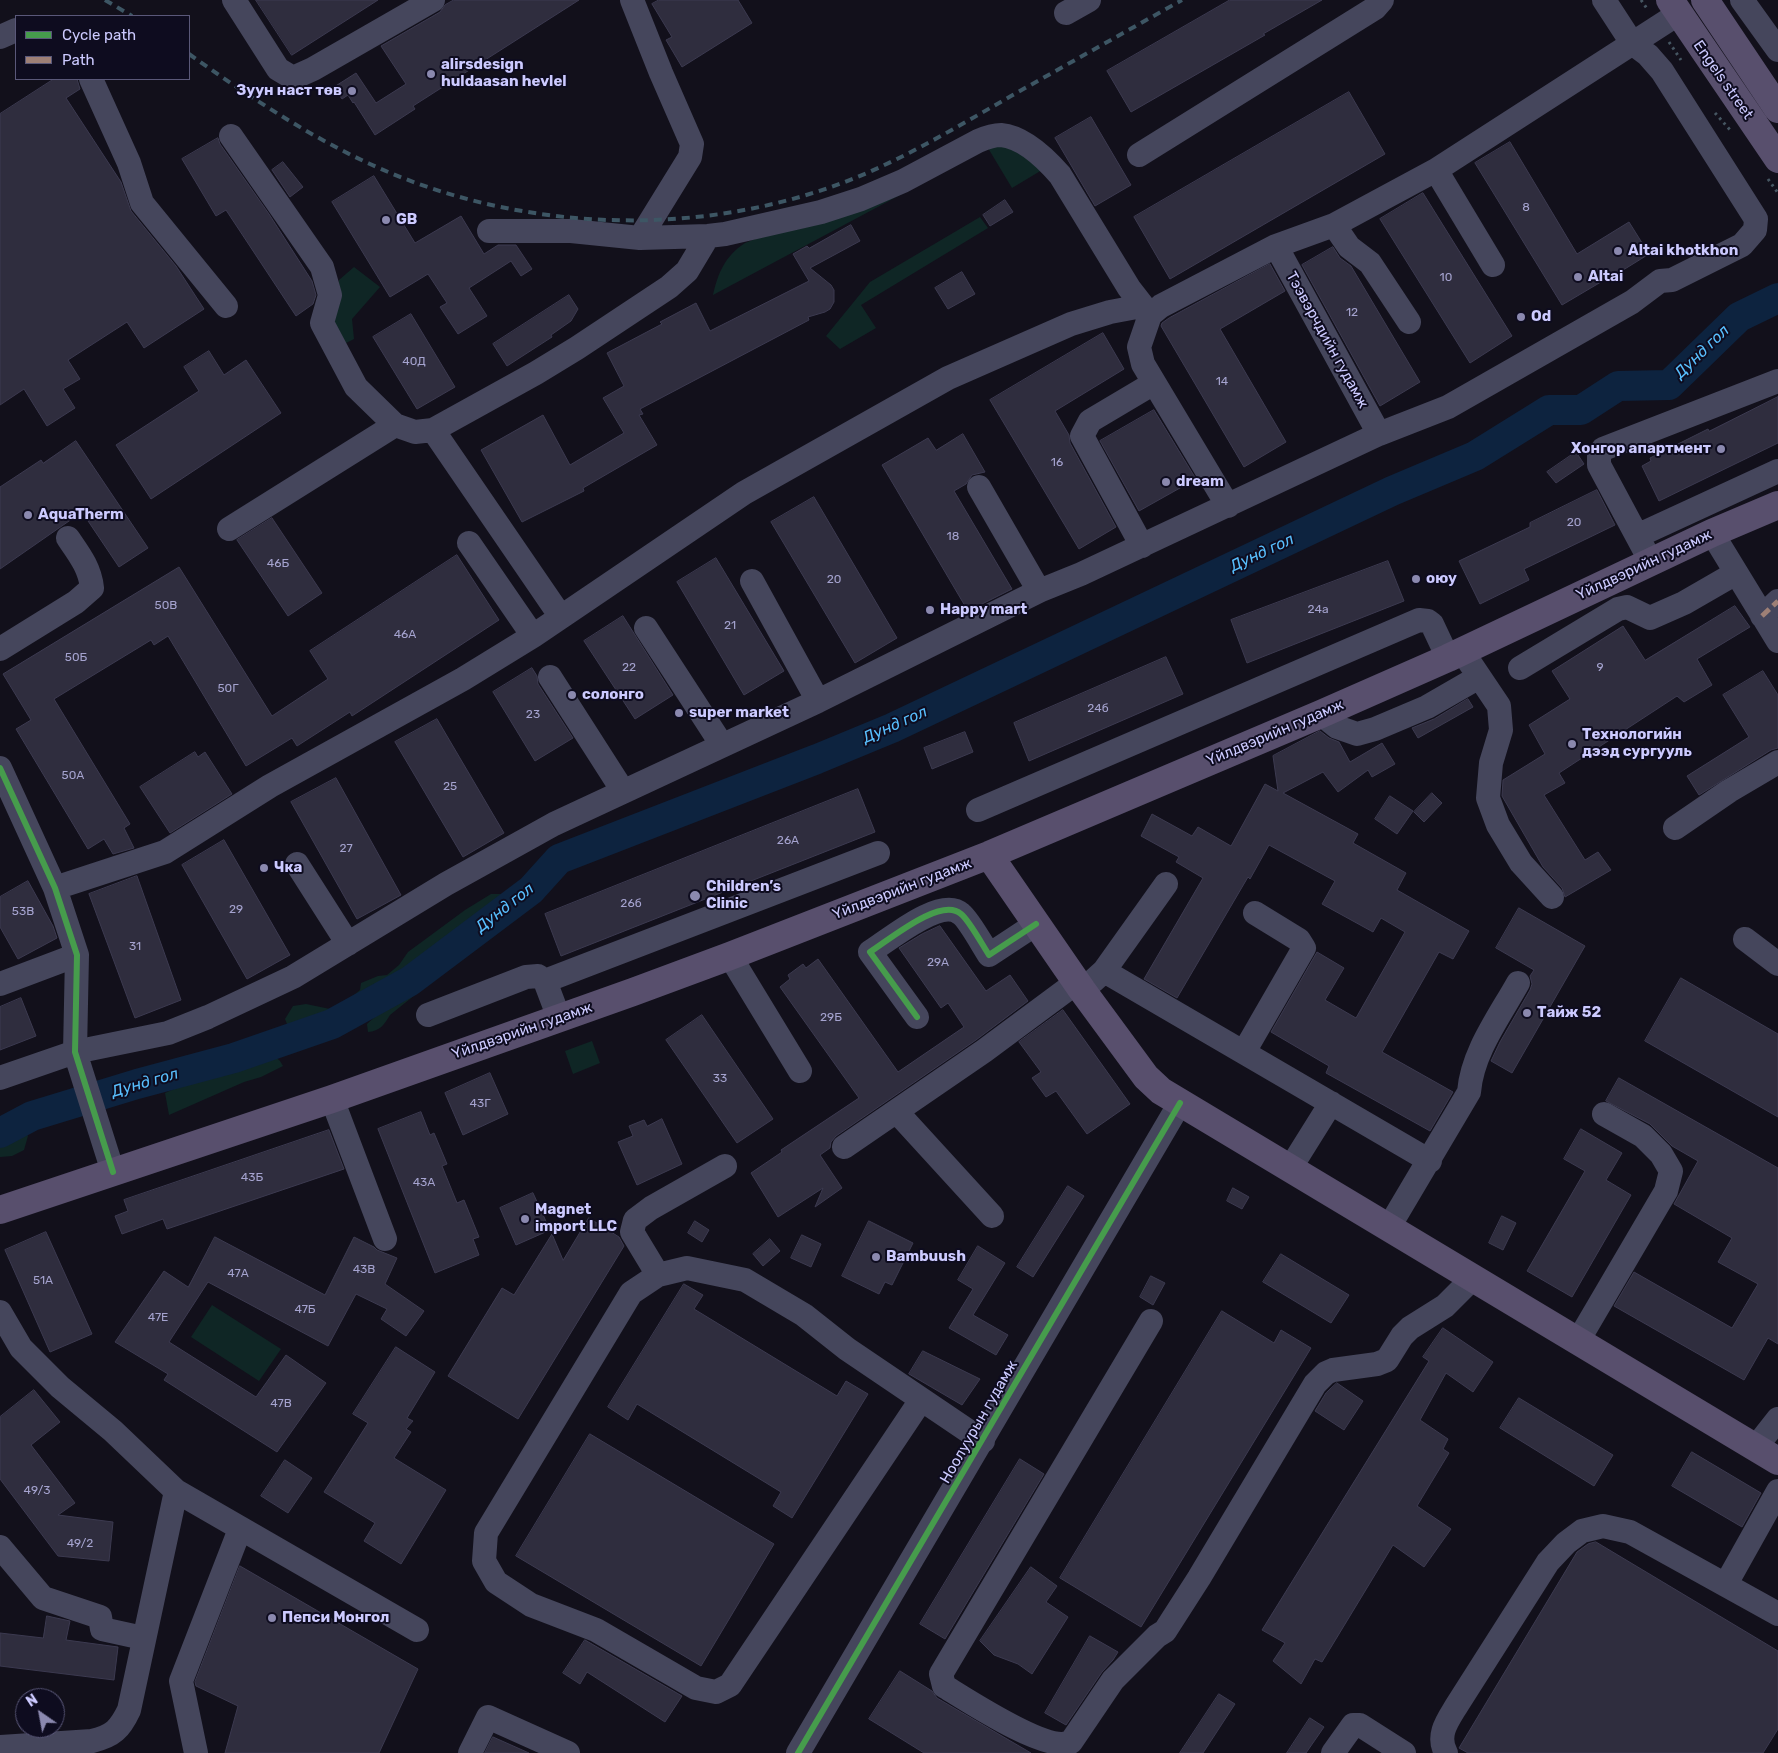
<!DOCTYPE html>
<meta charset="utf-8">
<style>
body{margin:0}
#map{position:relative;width:1778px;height:1753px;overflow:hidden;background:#12101b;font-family:Rubik,sans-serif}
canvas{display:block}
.legend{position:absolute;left:15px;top:15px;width:175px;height:65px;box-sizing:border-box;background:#0e0c1f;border:1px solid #5a5879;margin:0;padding:6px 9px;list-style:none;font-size:15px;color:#cccaff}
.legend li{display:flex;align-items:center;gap:10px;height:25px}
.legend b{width:25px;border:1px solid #5a5879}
.north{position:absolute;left:15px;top:1688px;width:50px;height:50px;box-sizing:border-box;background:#0e0c1f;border:1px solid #5a5879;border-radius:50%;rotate:327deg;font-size:14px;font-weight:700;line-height:20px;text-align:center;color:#cccaff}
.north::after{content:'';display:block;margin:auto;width:18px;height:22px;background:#8b89af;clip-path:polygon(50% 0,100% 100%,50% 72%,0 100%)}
</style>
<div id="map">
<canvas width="1778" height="1753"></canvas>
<ul class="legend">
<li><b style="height:6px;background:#469c4c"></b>Cycle path</li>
<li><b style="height:6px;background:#9e8076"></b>Path</li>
</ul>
<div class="north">N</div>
</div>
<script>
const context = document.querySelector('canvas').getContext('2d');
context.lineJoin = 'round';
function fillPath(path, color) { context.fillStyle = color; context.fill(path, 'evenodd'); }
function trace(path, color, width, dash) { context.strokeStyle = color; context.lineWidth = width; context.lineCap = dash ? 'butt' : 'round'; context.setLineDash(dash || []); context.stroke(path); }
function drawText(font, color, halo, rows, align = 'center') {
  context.font = font + ' Rubik,sans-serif'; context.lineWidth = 4; context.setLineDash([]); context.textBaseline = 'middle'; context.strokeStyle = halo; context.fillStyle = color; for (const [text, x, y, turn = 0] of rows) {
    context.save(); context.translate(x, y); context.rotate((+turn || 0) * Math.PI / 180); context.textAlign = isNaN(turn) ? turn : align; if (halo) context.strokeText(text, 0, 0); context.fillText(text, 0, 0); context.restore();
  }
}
const green = new Path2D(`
 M992 144 1014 149 1042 170 1012 188 988 148 713 295C718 273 725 256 745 243Z
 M980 217 988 228 861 305 876 328 840 349 826 336 870 282Z
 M354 267 380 287 352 319 354 339 340 346 331 322 339 280Z
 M491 894H504L505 902 469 928 458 939 429 960 362 1004 354 1006V995L360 990 361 983 378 976 387 975 399 965 408 952 423 941 465 910Z
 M497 922 476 946 390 1015C384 1025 380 1031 368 1032L367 1024 405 989Z
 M306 1004 330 1009 333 1015C321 1022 303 1032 289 1029L285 1019 293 1006Z
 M592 1041 600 1063 573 1074 565 1051Z
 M269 1051 280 1061 283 1066 261 1077 244 1082 169 1115 165 1093 243 1058Z
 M22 1127 28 1136 24 1150 12 1156 0 1157V1137L16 1128Z
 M212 1305 281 1349 259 1381 191 1337Z`);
const river = new Path2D(`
 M0 1133 32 1116 137 1084 234 1058 332 1024 410 981 531 890 559 859 817 759 892 728 1392 491 1475 456 1549 410H1581L1618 386 1669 385 1739 317 1778 298`);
const building = new Path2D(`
 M256 0H378L292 55Z
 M454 0H579L413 106 415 109 375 135 354 102 353 103 348 95 342 99 334 87 356 73 376 103 406 84 381 46 440 12 445 5Z
 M659 0H738L752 23 682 67 666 40 672 37 652 4Z
 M1230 0H1322L1263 34 1265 35 1131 112 1107 71Z
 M54 79H77L80 89 66 98 121 182 131 211 176 266 204 309 144 348 127 322 68 360 80 379 63 389 75 408 47 426 24 389 0 405V114Z
 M1349 92 1385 154 1170 279 1134 217Z
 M1091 117 1131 185 1095 206 1055 138Z
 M218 138 220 144 269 214 312 281 316 295 313 304 296 316 226 210 216 216 182 159Z
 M1510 142 1577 254 1629 222 1649 254 1607 280 1606 279 1562 305 1475 163Z
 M283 162 303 187 290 197 272 170Z
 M374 176 415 243 461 216 484 254 498 245H516L532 269 521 276 511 261 469 288 487 316 458 334 440 307 447 303 428 274 390 297 332 202Z
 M1423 193 1512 336 1470 363 1380 219Z
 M1005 200 1013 212 990 226 983 215Z
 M851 225 860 241 810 268 831 285 834 290V302L830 309 825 312 808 317 809 320 640 409 643 414 639 415 657 445 583 488 584 491 522 522 481 450 543 415 570 465 624 433 603 398 624 386 607 353 662 324 660 322 696 303 710 331 809 281 793 254 807 246 809 248Z
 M1333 247 1340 258 1351 266 1420 382 1380 406 1302 265Z
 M1270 264 1285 291 1220 329 1286 442 1244 467 1161 326 1162 323 1169 318Z
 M962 272 975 294 948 309 935 288Z
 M569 295 578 309 571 321 551 335 552 337 507 366 493 344Z
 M411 314 455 387 417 409 373 337Z
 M1103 333 1124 369 1055 411 1069 435 1070 443 1116 527 1079 549 990 400Z
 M209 351 224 375 246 360 281 413 151 499 116 445 199 391 184 367Z
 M1778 397V443L1659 501 1642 466 1651 461 1650 458 1708 429 1709 431Z
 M1154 410 1196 479 1139 511 1100 441Z
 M963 434 985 472 972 475 966 484 954 491 1012 589 968 611 882 465 928 438 936 450Z
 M76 441 148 548 119 567 82 512 0 569V487L41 460 43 463Z
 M1576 452 1584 464 1556 483 1547 472Z
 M1597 490 1615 525 1524 569 1529 580 1480 604 1459 561 1530 527V523Z
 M814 497 897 638 855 663 771 522Z
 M272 518 322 593 288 616 237 540Z
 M457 555 499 620 352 716 350 712 297 746 292 738 246 766 168 636 154 645 151 640 54 699 130 824 124 828 134 848 113 854 104 839 88 849 16 729 31 720 3 674 179 567 272 716 328 679 310 651Z
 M716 558 784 671 744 695 677 582Z
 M1388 561 1404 601 1247 663 1231 620Z
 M1735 606 1750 627 1697 659 1712 685 1684 702 1677 696 1559 773 1565 783 1544 795 1585 860 1598 852 1611 870 1565 897 1562 888 1543 867 1502 796 1503 780 1545 754 1529 725 1570 699 1552 671 1623 626 1645 660Z
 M623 616 673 695 635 719 584 641Z
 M1166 657 1183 694 1029 761 1014 723Z
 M532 668 537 676 538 684 573 738 535 761 493 692Z
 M1763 671 1778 695V748L1771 750 1699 795 1687 776 1749 737 1723 695Z
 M1468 699 1473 707 1418 738 1412 728 1434 719Z
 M437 719 504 833 463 857 395 742Z
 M1320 731 1329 738 1339 742 1350 762 1382 743 1395 764 1372 777 1368 770 1338 792 1323 772 1283 793 1358 834 1353 843 1406 873 1397 890 1469 931 1453 959 1439 952 1382 1052 1453 1092 1430 1131 1326 1073 1329 1066 1271 1032 1317 952 1344 968 1325 1000 1356 1018 1405 932 1381 918 1373 932 1322 904 1335 881 1269 845 1250 879 1248 877 1177 998 1144 979 1203 878 1176 862 1179 857 1141 836 1152 814 1192 836 1198 827 1231 846 1265 784 1278 791 1273 756Z
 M965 732 973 752 932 769 924 748Z
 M195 752 198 757 205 752 232 794 170 833 140 787Z
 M336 778 401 895 357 919 291 802Z
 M858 789 875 832 561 956 545 914Z
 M1432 793 1442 803 1424 822 1414 812Z
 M1390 796 1413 811 1397 834 1375 819Z
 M224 840 290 955 247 979 182 865Z
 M137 876 181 1000 135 1018 89 894Z
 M28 881 53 926 57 938 18 959 0 927V897Z
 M1519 908 1585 946 1512 1073 1491 1061 1500 1042 1530 990 1532 984 1530 976 1534 970 1496 948Z
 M940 926 986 991 1010 975 1028 1001 976 1040 836 1136 831 1142 830 1148 820 1155 842 1188 815 1207 823 1188 778 1217 751 1173 782 1152 781 1150 859 1098 780 987 790 979 788 975 803 964 806 968 818 959 898 1072 964 1027 948 1003 941 1008 899 948 922 934Z
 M1681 978 1778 1034V1117L1645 1041Z
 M21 998 36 1036 0 1050V1007Z
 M1063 1010 1130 1104 1087 1134 1056 1091 1046 1097 1032 1078 1041 1072 1019 1042Z
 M702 1015 773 1119 737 1143 666 1040Z
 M490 1073 508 1114 463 1135 445 1093Z
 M1619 1078 1778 1168V1344L1768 1338 1744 1380 1614 1306 1634 1272 1732 1328 1758 1284 1718 1262 1732 1238 1674 1204 1698 1161 1672 1146 1650 1124 1606 1101Z
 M421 1112 430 1135 434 1133 447 1164 442 1166 457 1203 464 1200 479 1237 473 1239 479 1255 435 1273 378 1129Z
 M662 1119 682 1164 637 1185 618 1142 633 1136 629 1126 644 1120 647 1126Z
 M1581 1129 1622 1153 1606 1180 1631 1195 1572 1297 1527 1271 1585 1171 1564 1159Z
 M329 1130 344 1169 167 1229 163 1219 122 1234 115 1216 128 1211 124 1200Z
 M1068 1186 1084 1196 1033 1277 1017 1267Z
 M1233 1188 1249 1197 1242 1209 1227 1201Z
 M533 1193 550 1230 516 1245 500 1208Z
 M1502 1216 1516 1223 1503 1250 1489 1243Z
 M589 1218 619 1237 624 1246 518 1419 448 1376 502 1288 514 1295 552 1234 563 1260Z
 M695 1221 709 1230 702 1242 688 1233Z
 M869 1221 913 1243 892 1285 885 1282 879 1294 842 1276Z
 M46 1232 92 1334 50 1352 5 1250Z
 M802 1235 821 1244 811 1267 791 1258Z
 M215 1237 325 1295 354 1237 374 1247 377 1250 397 1258 385 1284 424 1311 406 1336 381 1319 387 1309 356 1294 328 1346 208 1282 169 1342 256 1397 286 1355 326 1383 277 1452 164 1380 168 1374 115 1342 164 1271 188 1287Z
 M770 1239 780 1251 763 1266 753 1254Z
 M978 1246 1005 1263 973 1315 1008 1335 996 1355 949 1328 973 1289 958 1280Z
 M1281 1254 1349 1295 1331 1323 1263 1282Z
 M1151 1276 1165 1283 1153 1305 1140 1297Z
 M684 1284 703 1295 694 1309 837 1396 846 1381 868 1394 792 1518 773 1506 781 1492 637 1404 628 1420 608 1407Z
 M1222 1311 1274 1343 1281 1330 1311 1348 1141 1627 1060 1578Z
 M1443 1328 1493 1362 1473 1392 1446 1373 1420 1420 1448 1439 1443 1449 1449 1453 1417 1506 1451 1529 1424 1567 1393 1545 1322 1662 1315 1659 1301 1684 1273 1661 1285 1643 1262 1630 1429 1361 1423 1357Z
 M396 1347 435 1372 407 1418 413 1421 406 1429 411 1432 394 1458 446 1490 401 1564 364 1541 375 1523 324 1492 368 1423 353 1414Z
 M923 1351 980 1379 962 1405 909 1374Z
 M1337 1383 1363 1401 1344 1430 1315 1411 1326 1393Z
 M34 1390 60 1422 31 1445 75 1503 58 1515 113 1522 109 1561 58 1556 0 1479V1417Z
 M1519 1398 1613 1455 1594 1486 1500 1428Z
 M590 1434 774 1544 701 1666 516 1556Z
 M1692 1452 1761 1493 1742 1527 1672 1486Z
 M1020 1459 1044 1474 945 1639 920 1624Z
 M285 1460 312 1478 288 1513 261 1496Z
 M1596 1542 1778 1651V1729L1763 1753H1468L1459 1748 1577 1552 1588 1544Z
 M240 1566 418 1669 379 1753H225L238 1706 196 1686 195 1682Z
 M1031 1567 1057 1586 1046 1602 1068 1617 1032 1674 1018 1664 994 1655 980 1641Z
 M47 1616 70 1621 66 1640 118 1647 114 1680 0 1666V1633L43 1638Z
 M1090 1636 1118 1652 1113 1660 1102 1672 1066 1725 1045 1713Z
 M585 1640 682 1696 665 1722 587 1672 580 1684 563 1673Z
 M900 1671 932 1691 937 1698 1031 1753H924L869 1719Z
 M1219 1694 1235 1704 1203 1753H1180Z
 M1310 1718 1324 1727 1306 1753H1287Z
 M493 1737 529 1753H485Z`);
const path = new Path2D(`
 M1641 0 1648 10
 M1669 42 1681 60
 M1715 113 1731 131
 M1768 179 1778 193`);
const minor = new Path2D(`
 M234 0 278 69 293 78 313 69 433 0
 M632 0 661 73 692 144 690 157 640 238
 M1742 0 1778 50
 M1066 13 1089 0
 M0 37 16 30
 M91 79 129 163 142 203 226 306
 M231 136 322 267 330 295 322 323 356 387 395 425 415 432 433 430 536 373 577 348 669 287 687 271 708 236
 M1139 155 1375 8 1382 0
 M1436 170 1493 265
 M1334 225 1349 247 1370 263 1409 322
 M489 231H571L640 238 708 236 725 234 821 212 861 199 903 181 978 141C985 138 993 135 1001 135 1024 137 1046 159 1060 175L1129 288 1150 315
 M1276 246 1379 434
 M433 430 561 617
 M979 487 1039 591
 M1228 506 1143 364 1139 347 1150 315 1161 306 1276 246 1334 225 1436 170 1678 14
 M229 529 395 425
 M1712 533 1778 641
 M1637 536 1778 471
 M1142 546 1082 436 1090 421 1154 383
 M1651 562 1599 465V456L1603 449 1778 381
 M752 581 818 701
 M1762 616 1778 601
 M646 628 722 745
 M533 636 744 493 948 378 1071 324 1110 312 1142 306
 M0 649 76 602 92 588C90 568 79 554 68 538
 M1462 651 1499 706 1501 730 1491 763 1488 798 1498 825 1521 863 1552 897
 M1520 668 1618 609 1627 607 1650 618 1684 603 1736 573
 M550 677 623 791
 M1321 714 1337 727 1357 734 1375 729 1427 707 1479 677
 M0 768 55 888 77 955 75 1052 113 1172
 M978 810 1419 620 1428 621 1432 624 1448 658
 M1675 828 1729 791 1778 762
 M297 864 348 944
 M55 888 165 852 270 786 463 679 533 636 469 543
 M1745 939 1778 964
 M730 956 800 1071
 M1104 971 1430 1161
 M545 981 878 853
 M1093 981 1104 971 1166 884
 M0 984 77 955
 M428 1015 526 977 538 976 545 981 559 1018
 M917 1017 870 952C889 940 941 896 961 914 969 920 983 946 989 955L1036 924
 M1244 1052 1304 948 1299 940 1255 913
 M0 1078 75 1052 168 1033 208 1017 293 977 446 884 554 824 818 701 1039 591 1081 574 1379 434 1448 407 1632 302 1660 281 1672 280 1742 245 1755 230 1756 219 1662 71 1648 55 1632 43 1604 0
 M332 1099 385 1239
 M896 1111 992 1216
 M844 1147 984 1051 1077 982
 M1291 1167 1331 1103
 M1389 1227 1469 1092C1472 1053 1499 1017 1518 983
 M658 1275 632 1232 635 1220 651 1208 725 1166
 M0 1312 21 1348 60 1387 113 1431 176 1491 129 1710C120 1729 113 1736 92 1741L0 1747
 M1151 1321 941 1674 944 1686C967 1700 1047 1753 1071 1742L1113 1680 1157 1636 1165 1631 1199 1578 1315 1384 1326 1373 1333 1370 1377 1364 1387 1360 1402 1336 1410 1328 1445 1306 1473 1278
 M1578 1341 1666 1191 1671 1171 1661 1154 1643 1136 1604 1114
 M921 1400 730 1685 716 1692 696 1688 596 1630 531 1605 496 1582 484 1561 486 1533 631 1293 658 1275 687 1268 745 1280 804 1315 847 1349 983 1441
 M1756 1447 1778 1419
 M176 1491 417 1630
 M0 1547 43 1598 100 1617 102 1629 143 1638
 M1726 1584 1778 1491
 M196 1753 181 1681 240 1529
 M470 1753 488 1717 568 1753
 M798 1753 1180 1103
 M1333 1753 1353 1725H1360L1404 1753
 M1446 1753C1436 1735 1448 1720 1457 1705L1548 1562 1566 1543 1582 1531 1603 1526 1630 1532 1778 1614`);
const major = new Path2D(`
 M1670 0 1778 159
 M1705 0 1778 109
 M989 855 1082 990 1146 1077 1161 1091 1778 1461
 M0 1210 332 1099 633 992 730 956 989 855 1321 714 1448 658 1712 533 1778 505`);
const rail = new Path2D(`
 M105 0 132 16
 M189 54C247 95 305 134 370 164 524 235 711 240 867 173 917 151 964 123 1011 96 1068 64 1125 32 1182 0`);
const quiet = new Path2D(`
 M1762 616 1778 601`);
const cycleway = new Path2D(`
 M0 768 55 888 77 955 75 1052 113 1172
 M917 1017 870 952C889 940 941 896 961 914 969 920 983 946 989 955L1036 924
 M798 1753 1180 1103`);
const markers = [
 [431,74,5,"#8b89af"],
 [352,91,5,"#8b89af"],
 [386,220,5,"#8b89af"],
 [1618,251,5,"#8b89af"],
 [1578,277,5,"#8b89af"],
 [1521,317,5,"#8b89af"],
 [1721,449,5,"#8b89af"],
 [1166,482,5,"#8b89af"],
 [28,515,5,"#8b89af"],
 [1416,579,5,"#8b89af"],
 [930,610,5,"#8b89af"],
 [572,695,5,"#8b89af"],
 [679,713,5,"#8b89af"],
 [1572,744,5,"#8b89af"],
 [264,868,5,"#8b89af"],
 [695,896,6,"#8b89af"],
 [1527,1013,5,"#8b89af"],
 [525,1219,5,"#8b89af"],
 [876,1257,5,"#8b89af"],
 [272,1618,5,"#8b89af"]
];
const numberNames = [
 ["8",1526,208],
 ["10",1446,278],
 ["12",1352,313],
 ["40Д",414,362],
 ["14",1222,382],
 ["16",1057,463],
 ["20",1574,523],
 ["18",953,537],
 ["46Б",278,564],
 ["20",834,580],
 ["50В",166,606],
 ["24а",1318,610],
 ["21",730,626],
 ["46А",405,635],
 ["50Б",76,658],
 ["22",629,668],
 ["9",1600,668],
 ["50Г",228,689],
 ["24б",1098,709],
 ["23",533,715],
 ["50А",73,776],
 ["25",450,787],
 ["26А",788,841],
 ["27",346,849],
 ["26б",631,904],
 ["29",236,910],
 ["53В",23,912],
 ["31",135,947],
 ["29А",938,963],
 ["29Б",831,1018],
 ["33",720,1079],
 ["43Г",480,1104],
 ["43Б",252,1178],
 ["43А",424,1183],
 ["43В",364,1270],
 ["47А",238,1274],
 ["51А",43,1281],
 ["47Б",305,1310],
 ["47E",158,1318],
 ["47В",281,1404],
 ["49/3",37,1491],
 ["49/2",80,1544]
];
const poiNames = [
 ["alirsdesign",441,65],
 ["huldaasan hevlel",441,82],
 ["Зуун наст төв",342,91,"right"],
 ["GB",396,220],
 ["Altai khotkhon",1628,251],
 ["Altai",1588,277],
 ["Od",1531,317],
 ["Хонгор апартмент",1711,449,"right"],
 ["dream",1176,482],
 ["AquaTherm",38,515],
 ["оюу",1426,579],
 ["Happy mart",940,610],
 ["солонго",582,695],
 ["super market",689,713],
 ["Технологийн",1582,735],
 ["дээд сургууль",1582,752],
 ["Чка",274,868],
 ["Children’s",706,887],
 ["Clinic",706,904],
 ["Тайж 52",1537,1013],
 ["Magnet",535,1210],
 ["import LLC",535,1227],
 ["Bambuush",886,1257],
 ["Пепси Монгол",282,1618]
];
const streetNames = [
 ["Engels street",1723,80,55],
 ["Тээвэрчдийн гудамж",1327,340,61],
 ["Yйлдвэрийн гудамж",1644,565,-25],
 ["Yйлдвэрийн гудамж",1275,733,-23],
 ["Yйлдвэрийн гудамж",902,889,-21],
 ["Yйлдвэрийн гудамж",522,1031,-19],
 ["Ноолуурын гудамж",979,1422,-60]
];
const waterNames = [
 ["Дунд гол",1702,352,-44],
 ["Дунд гол",1262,553,-25],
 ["Дунд гол",895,725,-24],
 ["Дунд гол",505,908,-38],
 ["Дунд гол",145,1083,-16]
];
fillPath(green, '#0f2625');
trace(river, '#0d233f', 30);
fillPath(building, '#2f2d3e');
trace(building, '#3c3a50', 1);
trace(path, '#465662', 3, [2.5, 4]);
trace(minor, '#45465c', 24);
trace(major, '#584f6d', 28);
trace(rail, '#3d5664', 4, [8, 6]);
trace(quiet, '#9e8076', 5, [10, 5]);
trace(cycleway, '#469c4c', 6);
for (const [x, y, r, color] of markers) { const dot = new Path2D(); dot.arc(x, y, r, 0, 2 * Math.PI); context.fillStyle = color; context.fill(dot); trace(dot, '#0e0c1f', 2); }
drawText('12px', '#a5a3cf', null, numberNames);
drawText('bold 15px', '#cccaff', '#0e0c1f', poiNames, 'left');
drawText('15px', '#cccaff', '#0e0c1f', streetNames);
drawText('italic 16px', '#58bffe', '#0e0c1f', waterNames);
</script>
